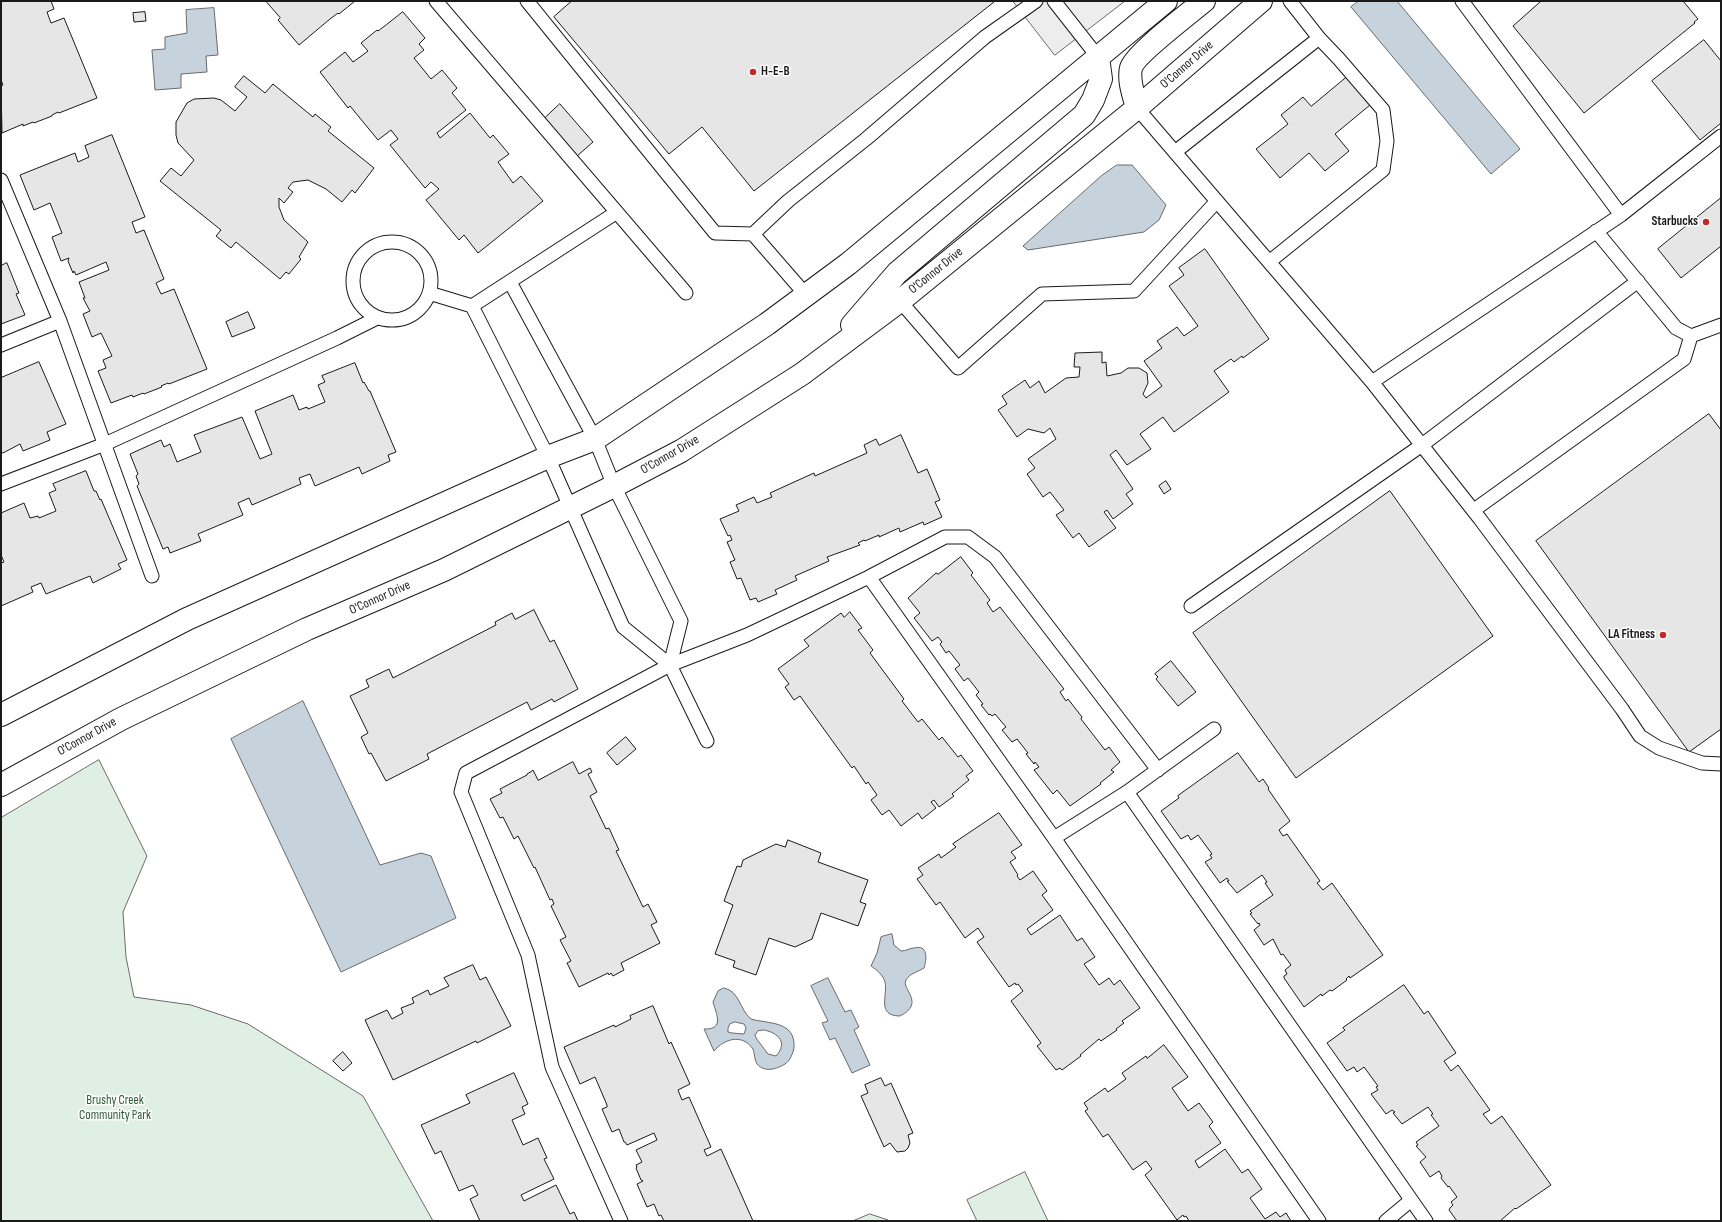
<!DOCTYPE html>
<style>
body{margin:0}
#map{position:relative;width:1722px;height:1222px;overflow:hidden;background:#fff;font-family:"Sofia Sans Condensed",sans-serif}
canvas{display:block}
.frame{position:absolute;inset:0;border:2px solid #1a1a1a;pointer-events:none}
</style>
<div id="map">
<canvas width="1722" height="1222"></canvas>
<div class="frame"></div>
</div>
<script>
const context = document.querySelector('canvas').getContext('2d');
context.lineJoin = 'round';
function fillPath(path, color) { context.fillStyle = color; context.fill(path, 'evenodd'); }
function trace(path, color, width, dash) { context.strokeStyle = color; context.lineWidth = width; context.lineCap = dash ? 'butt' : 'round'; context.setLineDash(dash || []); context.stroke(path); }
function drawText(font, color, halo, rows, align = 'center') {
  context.font = font + ' "Sofia Sans Condensed",sans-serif'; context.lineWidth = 3; context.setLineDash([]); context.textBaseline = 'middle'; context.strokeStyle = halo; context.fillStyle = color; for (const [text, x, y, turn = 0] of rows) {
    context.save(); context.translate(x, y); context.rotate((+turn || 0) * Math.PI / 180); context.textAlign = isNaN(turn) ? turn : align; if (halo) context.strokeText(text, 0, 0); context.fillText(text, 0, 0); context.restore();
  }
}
const green = new Path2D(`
 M99 760 147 856 123 912 126 957 134 997 191 1005 248 1024 363 1096 433 1221H1V818Z
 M1025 1172 1048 1221H977L967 1200Z
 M870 1214 888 1220 889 1221H853Z`);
const parking = new Path2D(`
 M1013 1H1125L1055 55Z`);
const water = new Path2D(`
 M1359 1H1397L1520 149 1491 174 1351 7Z
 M214 8 218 55 206 56 207 72 181 74V88L155 90 152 50 165 49V37L187 33 186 10Z
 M1117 165H1132L1166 205 1159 220 1144 232 1028 250 1023 246 1101 176Z
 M303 701 380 865 421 853 431 856 456 918 341 972 231 739Z
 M892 934 894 945 901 951C906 951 910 948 914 948 928 944 927 959 924 968 918 972 910 973 906 980 901 989 926 1003 900 1016 876 1016 888 995 885 982 883 975 877 970 871 966L877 953 881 937Z
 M828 978 845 1012 851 1010 859 1027 854 1030 870 1065 852 1073 835 1038 830 1040 822 1023 828 1021 811 986Z
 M724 988C740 991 739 1009 751 1019 767 1024 796 1020 794 1048 793 1053 790 1061 785 1064 777 1069 765 1073 757 1064 754 1059 755 1054 753 1049 742 1033 724 1039 714 1051L704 1029C725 1030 716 1013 713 1002L718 991ZM735 1022 744 1024 746 1028 744 1034 732 1033 728 1032V1028L730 1024ZM764 1030C779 1033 788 1043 776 1056L768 1054 756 1038 755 1035 758 1031Z`);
const building = new Path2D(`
 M1 1H51L54 9 47 12 51 23 64 18 97 98 59 113 58 112 52 115V116L34 123 33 122 23 126V124L2 133 1 86 3 85 1 80Z
 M266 1H355L339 14 338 13 330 19 299 45 278 20 280 18Z
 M572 1H994V2L754 191 702 127 669 154 554 17Z
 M1539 1H1683L1698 19 1694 22 1695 23 1584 113 1513 26 1540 2Z
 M145 12 146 21 134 22 133 13Z
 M403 12 425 38 419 44 424 50 414 58 431 79 442 70 457 88 452 93 466 110 437 133 440 138 470 113 490 138 493 135 509 154 498 162 513 183 521 176 543 201 478 253 464 235 459 240 426 200 439 189 431 182 425 188 390 145 398 139 391 130 378 140 350 106 348 108 320 72 345 52 353 62 360 57 368 51 361 43 377 30 378 31 386 25Z
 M1704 40 1721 61V123L1700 140 1652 81Z
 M244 76 265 93 273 84 313 117 315 114 331 127 328 131 374 168 355 193 352 190 342 202 326 189 308 180 293 182 288 188 293 192 284 203 279 198V207L284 220 308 242 299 257 301 259 289 274 286 272 280 279 236 242 231 248 216 236 221 230 160 181 171 168 181 176 194 160 178 143 176 135V122L187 103 194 99 214 98 221 100 235 111 247 97 235 87Z
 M1347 77 1370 105 1335 134 1349 151 1325 171 1309 153 1280 178 1256 149 1288 124 1281 115 1303 97 1311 106Z
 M560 104 593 142 576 157 543 120Z
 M112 135 145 217 132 222 136 233 144 230 164 279 156 283 161 294 174 289 207 369 169 384 168 383 161 386 162 387 144 394 143 393 133 397 132 395 111 403 98 371 106 368 103 360 112 356 101 333 92 337 83 314 90 311 83 298H85L79 282 109 270 106 262 76 275 74 271 73 273 68 261 69 258 61 261 52 237 62 233 50 203 34 210 20 175 75 153 78 162 89 157 85 146Z
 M1721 198V246L1681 278 1658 249Z
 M1205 249 1269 339 1243 358 1242 356 1234 362 1231 359 1214 371 1229 392 1174 432 1163 417 1140 434 1151 449 1127 465 1116 450 1110 455 1133 489 1126 494 1133 504 1113 519 1107 510 1104 512 1116 528 1089 547 1079 533 1073 538 1056 515 1064 510 1050 492 1043 497 1027 474 1035 468 1028 459 1056 439 1050 428 1044 433 1028 429 1017 437 998 410 1007 404 1002 396 1025 380 1030 388 1039 381 1045 393 1066 378 1079 377 1080 367H1074L1075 353 1102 352V363L1106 362 1107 376 1121 373 1128 368H1139L1147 373 1148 383 1143 394 1146 398 1162 386 1144 361 1162 348 1157 341 1177 327 1184 336 1198 326 1169 286 1184 275 1179 268Z
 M7 263 19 293 16 294 25 315 1 324V266Z
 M248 312 255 328 232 337 226 322Z
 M39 362 66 424 47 432 50 440 23 451 20 444 3 453 1 452V378Z
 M355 363 363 383 364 382 369 391H370L396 452 388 455 390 461 362 474 359 467 315 486 310 474 299 478 301 484 252 505 249 498 238 503 243 515 198 534 201 541 170 553 168 547 163 549 137 486 139 484 136 476 138 474 130 454 161 440 164 447 170 444 177 462 201 452 194 435 242 417 260 459 272 454 255 411 293 395 299 410 307 407 308 409 325 402 318 385 325 382 322 376Z
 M1709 414 1721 430V729L1689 752 1536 541Z
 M901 435 918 473 927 469 940 500 935 502 942 517 924 525 923 522 900 532 899 528 879 537V535L865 541 864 540 858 543 860 545 827 557 829 561 795 576 797 580 775 590 777 594 758 602 756 598 750 600 741 578 737 579 730 562 735 560 727 542 732 540 730 535 728 536 720 519 739 511 736 505 754 497 757 503 772 497 770 493 814 473 815 476 867 453 864 445 876 439 879 445Z
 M86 471 94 491H96L100 500 101 499 127 560 118 564 121 569 93 583 90 576 46 594 41 583 31 587 33 592 1 606V563L4 562 1 555V513L24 503 30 518 38 516 39 518 56 511 49 493 56 490 53 484Z
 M1166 481 1171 489 1164 494 1159 486Z
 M1390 491 1493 636 1296 778 1193 633Z
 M961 557 973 573 971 575 990 600 987 603 993 612 1000 607 1064 689 1060 692 1066 701 1068 699 1082 717 1081 719 1105 750 1109 747 1120 762 1111 770 1114 772 1100 783 1101 784 1070 806 1057 790 1053 794 1034 770 1039 767 1035 762 1034 764 1026 754 1028 753 1017 739 1012 742 1002 730 1006 727 995 714 992 716 990 714 989 715 981 705 983 704 976 695 979 692 968 678 964 681 955 669 960 665 949 651 946 653 940 644 942 642 938 637 932 641 914 618 920 613 908 598 936 573 938 574Z
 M534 610 550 642 554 640 578 689 554 702 552 699 531 710 527 702 427 754 429 759 386 781 371 753 369 754 361 737 368 733 350 696 369 687 366 680 389 669 393 678 496 625 495 622 512 613 515 619Z
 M850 612 862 628 858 630 873 650 870 653 904 699 902 701 918 722 922 719 939 740 942 737 958 757 961 755 973 771 966 776 969 780 952 794 954 796 939 807 934 800 931 802 936 808 922 819 918 813 901 826 889 810 882 815 871 800 877 795 868 782 866 784 854 766 852 768 800 696 794 700 785 687 789 684 778 669 809 646 804 640 841 613 844 617Z
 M1171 661 1196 692 1178 706 1156 679 1158 677 1155 674Z
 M626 737 636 749 617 765 607 753Z
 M1238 753 1259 782 1263 779 1269 788 1268 789 1290 821 1279 830 1283 836 1287 834 1320 881 1317 883 1323 890 1332 883 1383 955 1350 978 1349 976 1346 979 1347 980 1332 991 1330 990 1322 996 1321 994 1304 1007 1284 978V976L1287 974 1285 970 1291 965 1283 954 1281 955 1273 939 1264 945 1254 930 1260 925 1259 923 1258 924 1250 914 1252 913 1250 911 1273 895 1265 883 1267 882 1262 875 1237 893 1227 881H1229L1227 878 1220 883 1205 862 1212 858 1210 855 1212 854 1198 835 1191 840 1188 835 1181 839 1161 811 1179 798 1178 796Z
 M573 762 579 774 590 768 592 772 588 774 597 792 590 796 606 829 609 828 619 850 616 851 643 907 648 904 657 922 651 925 660 943 621 963 624 970 613 976 611 973 609 975 608 973 579 987 567 963 571 961 560 940 566 937 551 906 554 904 552 899 550 900 535 867 534 868 518 836 514 839 503 817 500 818 490 799 502 793 500 789 527 775V774L532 771 533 770 538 780Z
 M999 813 1022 845 1011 852 1016 858 1010 862 1018 875 1017 876 1020 880 1033 871 1047 891 1042 895 1053 910 1027 929 1031 935 1060 915 1077 941 1082 938 1095 957 1084 964 1099 985 1109 978 1114 985 1120 980 1140 1008 1122 1021 1124 1023 1116 1029 1117 1030 1101 1041 1099 1039 1080 1055 1081 1056 1062 1070 1060 1068 1056 1070 1037 1046 1041 1043 1011 1001 1023 991 1018 984 1016 985 1015 983 1009 987 977 942 984 937 978 928 965 938 940 902 936 905 917 879 923 875 918 868 939 854 941 858 956 847 953 844Z
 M788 840 821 853 818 862 868 880 860 902 866 904 858 926 821 913 812 939 795 947 769 938 756 975 733 967 735 961 715 954 733 905 724 901 737 866 741 867 743 860 776 844 785 847Z
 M473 965 480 980 486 977 511 1026 477 1043 476 1041 393 1080 365 1020 387 1010 392 1019 403 1013 401 1008 414 1003 412 998 428 990 430 995 449 986 444 978Z
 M1404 985 1424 1014 1428 1011 1456 1053 1444 1061 1451 1071 1458 1065 1490 1110 1483 1114 1491 1124 1502 1116 1551 1185 1516 1209 1515 1208 1500 1221H1457L1449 1210 1450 1208 1453 1205 1451 1202 1457 1197 1449 1186 1448 1187 1441 1178 1442 1176 1439 1171 1430 1177 1420 1162 1426 1157 1416 1146 1418 1145 1416 1142 1439 1126 1431 1115 1433 1114 1428 1107 1402 1124 1393 1113 1395 1112 1392 1110 1386 1114 1371 1094 1378 1090 1376 1087 1378 1086 1364 1067 1357 1072 1354 1067 1347 1071 1327 1043 1345 1030 1343 1028Z
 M653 1006 669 1044 671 1042 690 1084 678 1090 682 1100 689 1097 711 1147 704 1150 707 1156 721 1149 753 1221H664L661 1215 659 1216 654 1204 647 1207 637 1184 643 1181 642 1180H641L636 1168 637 1167 636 1165 642 1162 636 1150 657 1140 654 1133 627 1145 625 1142H624L619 1129 612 1132 602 1109 607 1107V1105L595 1077 580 1084 564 1047 614 1025 615 1027 631 1019 630 1016Z
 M1164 1045 1188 1077 1172 1088 1188 1111 1199 1103 1213 1122 1209 1126 1221 1143 1195 1161 1199 1168 1225 1149 1242 1173 1248 1169 1262 1189 1250 1198 1265 1219 1276 1212 1280 1217 1286 1213 1291 1221H1189L1186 1216 1184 1217 1183 1215 1177 1220 1145 1175 1152 1169 1146 1161 1133 1170 1108 1134 1103 1137 1085 1111 1088 1109 1084 1103 1105 1088 1108 1092 1126 1079 1122 1073 1146 1056 1147 1058Z
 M343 1052 352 1063 343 1071 333 1061Z
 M514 1073 528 1104 522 1107 525 1114 512 1120 523 1145 538 1138 547 1158 544 1159 554 1179 521 1195 524 1201 556 1185 570 1214 574 1212 578 1221H480L470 1199 478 1195 473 1185 459 1191 441 1151 435 1154 421 1125 470 1103 466 1095Z
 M881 1078 885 1086 891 1083 913 1133 908 1135 910 1143 908 1148 905 1151 897 1152 890 1143 884 1147 861 1096 868 1093 865 1085Z`);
const service = new Path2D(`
 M436 1 686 293
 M527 1 715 233 753 234 806 295
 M1054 1 1098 57
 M1462 1 1621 215
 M1137 108 1372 382 1621 215 1721 136
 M1175 152 1319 38 1290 1
 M1 180 60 321 152 576
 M1596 231 1676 328 1691 336 1721 325
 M753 234 788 201 866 139 985 37 1036 1
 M353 281a39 39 0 1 1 78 0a39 39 0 1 1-78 0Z
 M1269 262 1383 170 1387 141 1383 110 1339 59 1319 38
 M510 282 595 439 614 486 681 621 670 665
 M429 293 472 306 617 212
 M900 301 958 368 1042 294 1134 291 1217 201
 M472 306 548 457 623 627 670 665 707 741
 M1 345 60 321
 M1372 382 1480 519 1622 709 1640 736 1659 748 1702 763 1721 764
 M1 484 105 444 337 338 377 318
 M1474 510 1684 359 1691 336
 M869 577 1054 838 1127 792 1214 729
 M1191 606 1422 445 1638 281
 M1127 792 1426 1221
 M1054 838 1319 1221
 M621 1221 552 1067 528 955 461 792 466 773 670 665 747 635 869 577 945 537H968L995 557 1158 770
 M1386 1221 1410 1201`);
const secondary = new Path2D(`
 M1137 108C1134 96 1128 81 1131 68 1135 54 1190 13 1204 1
 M852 325 897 273 1084 115 1093 100 1101 79 1098 57
 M1 715 187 619 548 457 595 439 767 324 848 264 1166 1
 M1 785 121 719 307 629 444 570 614 486 681 451 802 374 900 301 1137 108 1261 1`);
const markers = [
 [753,72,4,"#c62828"],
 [1706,222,4,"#c62828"],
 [1663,635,4,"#c62828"]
];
const streetNames = [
 ["O'Connor Drive",1187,65,-41],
 ["O'Connor Drive",936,271,-39],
 ["O'Connor Drive",670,455,-30],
 ["O'Connor Drive",380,598,-24],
 ["O'Connor Drive",87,737,-29]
];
const poiNames = [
 ["H-E-B",761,72,"left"],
 ["Starbucks",1698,222],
 ["LA Fitness",1655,635]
];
const parkNames = [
 ["Brushy Creek",115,1101],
 ["Community Park",115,1116]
];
fillPath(green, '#e0efe3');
trace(green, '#6a6a6a', 1);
fillPath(parking, '#ededed');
trace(parking, '#6a6a6a', 1);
fillPath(water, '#c6d2dc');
trace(water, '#6a6a6a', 1);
fillPath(building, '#e6e6e6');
trace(building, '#1a1a1a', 1);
trace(service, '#1a1a1a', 15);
trace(secondary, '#1a1a1a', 24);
trace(service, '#fff', 13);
trace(secondary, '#fff', 22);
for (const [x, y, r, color] of markers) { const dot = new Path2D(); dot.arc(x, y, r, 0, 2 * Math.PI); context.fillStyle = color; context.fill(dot); trace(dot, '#fff', 1.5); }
drawText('13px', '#1a1a1a', '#fff', streetNames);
drawText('bold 13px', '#1a1a1a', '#fff', poiNames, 'right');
drawText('13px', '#2b5a34', '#fff', parkNames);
</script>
